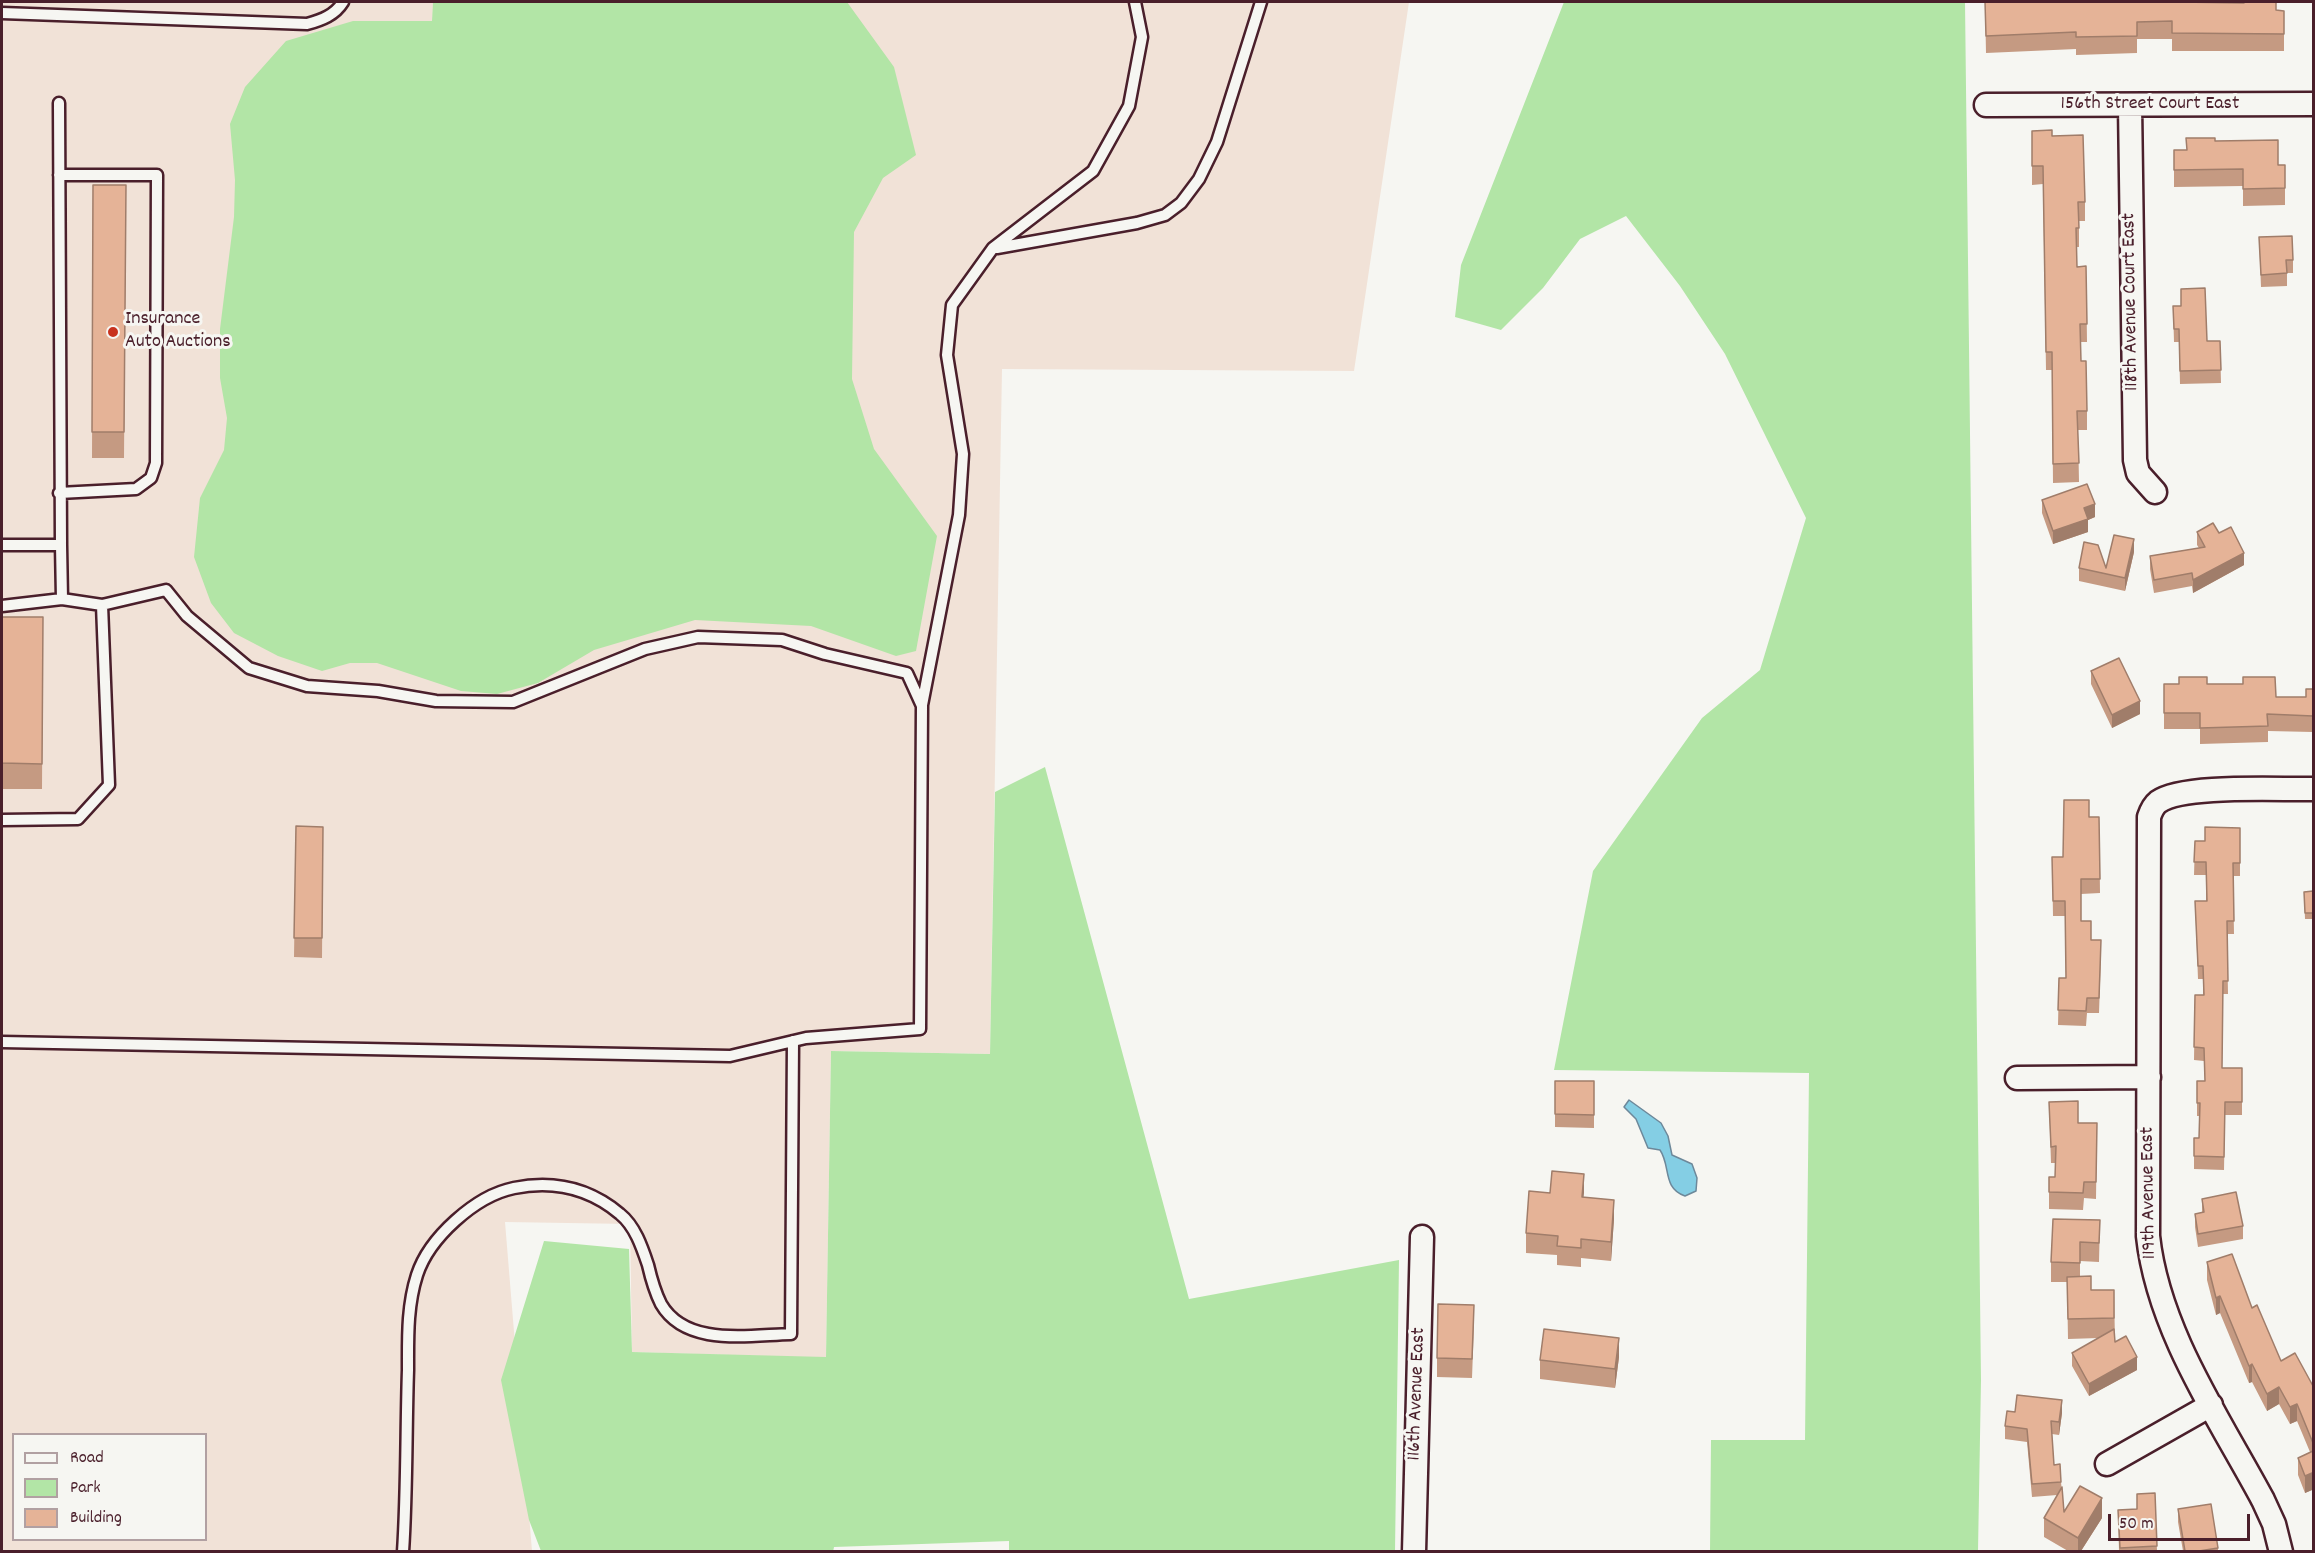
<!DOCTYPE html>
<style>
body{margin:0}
#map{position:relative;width:2315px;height:1553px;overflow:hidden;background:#f6f6f2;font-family:Dekko,sans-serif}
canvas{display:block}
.frame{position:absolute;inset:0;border:3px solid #4a1f2b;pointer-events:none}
.legend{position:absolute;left:12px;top:1433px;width:195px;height:108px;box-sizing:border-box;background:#f6f6f2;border:2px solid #b1a0a2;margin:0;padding:8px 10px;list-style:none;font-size:18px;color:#4a1f2b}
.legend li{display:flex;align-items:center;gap:12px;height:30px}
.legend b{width:30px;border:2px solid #b1a0a2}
.scale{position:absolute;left:2108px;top:1514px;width:142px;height:27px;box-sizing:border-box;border:3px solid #4a1f2b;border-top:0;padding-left:8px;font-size:18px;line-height:21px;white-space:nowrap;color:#4a1f2b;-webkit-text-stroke:4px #f6f6f2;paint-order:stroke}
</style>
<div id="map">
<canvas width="2315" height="1553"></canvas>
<div class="frame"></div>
<ul class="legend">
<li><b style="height:8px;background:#f6f6f2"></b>Road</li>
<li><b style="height:16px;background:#b2e5a6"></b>Park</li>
<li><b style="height:16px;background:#e5b397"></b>Building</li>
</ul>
<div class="scale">50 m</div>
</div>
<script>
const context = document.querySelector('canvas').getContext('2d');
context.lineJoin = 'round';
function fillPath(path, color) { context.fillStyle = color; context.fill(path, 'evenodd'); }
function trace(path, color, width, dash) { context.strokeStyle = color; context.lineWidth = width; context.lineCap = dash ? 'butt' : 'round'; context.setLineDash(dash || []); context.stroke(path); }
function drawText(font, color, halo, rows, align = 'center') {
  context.font = font + ' Dekko,sans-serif'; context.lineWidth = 6; context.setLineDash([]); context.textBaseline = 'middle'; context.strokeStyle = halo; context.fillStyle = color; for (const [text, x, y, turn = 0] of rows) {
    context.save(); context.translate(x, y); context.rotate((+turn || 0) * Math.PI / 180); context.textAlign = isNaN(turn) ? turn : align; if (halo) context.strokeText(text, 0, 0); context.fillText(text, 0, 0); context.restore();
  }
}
const built = new Path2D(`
 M2 2H433L424 528 771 2H1409L1354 371 1002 369 990 1054 831 1051 826 1358 632 1352 630 1224 505 1222 532 1551 2 1552ZM14 1434H206V1540H14Z`);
const green = new Path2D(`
 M433 2H847L894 67 916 155 883 178 854 232 852 379 874 449 937 536 916 651 896 656 811 626 695 620 594 650 538 683 497 694 461 691 377 663H350L322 671 278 656 234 633 211 603 194 557 200 498 224 450 227 418 220 378V329L234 217 235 180 230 124 245 87 286 41 353 21H432Z
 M1564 2H1965L1981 1380 1978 1551H1710L1711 1440H1805L1809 1073 1554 1070 1593 871 1702 718 1760 670 1806 518 1725 354 1680 286 1626 216 1580 239 1543 288 1501 330 1455 317 1461 265Z
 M1045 767 1189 1299 1399 1260 1395 1551 1009 1552V1541L834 1547 833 1552 541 1551 529 1520 501 1380 544 1241 629 1249 632 1352 826 1357 831 1051 990 1054 995 792Z`);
const water = new Path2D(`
 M1629 1100 1661 1123 1668 1136 1672 1155 1692 1164 1697 1178 1696 1191 1685 1196C1662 1188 1671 1166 1660 1150L1648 1148 1636 1119 1624 1107Z`);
const lane = new Path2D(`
 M2 13 307 24C322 20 335 15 343 2
 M59 175H157L156 463 151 478 136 489 59 493
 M997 248 1137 223 1165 215 1181 203 1199 179 1217 142 1261 2
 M2 545H61L59 103
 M2 606 62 599 61 545
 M922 705 959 515 963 454 947 355 952 305 993 248 1093 171 1129 106 1142 37 1135 2
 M2 820 78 819 109 785 102 605
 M2 1042 730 1056 806 1038 920 1029 922 706 907 673 825 654 782 640 698 637 645 649 513 702 436 701 378 691 307 686 249 668 187 616 166 590 102 605 62 599
 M403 1552C407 1491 406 1430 408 1370 408 1338 407 1306 417 1275 429 1238 475 1196 514 1188 554 1180 589 1188 620 1214 635 1226 642 1247 648 1265 651 1278 655 1292 661 1304 686 1347 748 1335 791 1334L793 1041`);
const street = new Path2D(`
 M1986 105 2314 104
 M2130 105 2135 460 2138 473 2155 492
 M2017 1078 2149 1077
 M2107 1464 2211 1405
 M1414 1552 1422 1237
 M2281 1552 2274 1524 2263 1500C2219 1418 2158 1330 2148 1236L2149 817C2151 811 2153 806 2158 802 2183 784 2280 790 2314 789`);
const wall = new Path2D(`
 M1985 2 2284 11V51H2172V39H2137V53L2076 55V49L1986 53Z
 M2032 131 2052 136 2085 202V221H2079V247H2077V267L2086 266 2087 342H2081V361L2087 411V430H2078L2079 482 2053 483 2052 370H2046L2043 184 2032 185Z
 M2215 141 2278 165H2285V205L2243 206V186L2174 187V150H2186Z
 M93 185H126L124 458H92Z
 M2259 237 2293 260V273H2287V286L2261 287Z
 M2173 306 2207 341H2220L2221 383 2180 384 2179 342H2174Z
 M2042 500 2095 517 2088 520V532L2053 544 2042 513Z
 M2197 532 2219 533 2244 565 2193 593 2192 586 2154 593 2150 569V556L2199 548 2197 545Z
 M2134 552 2125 591 2079 581V568H2106Z
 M2 617H43L42 789H2Z
 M2091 671 2140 714 2112 728 2091 684Z
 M2164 684H2207L2276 697H2306L2313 689V732L2268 731V742L2200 744V729H2164Z
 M2089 817H2099L2100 893 2081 894V921L2091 940 2101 955 2099 1013H2087L2086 1026 2058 1025 2059 978H2066L2065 916H2053L2052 857H2063Z
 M296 826 323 827 322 958 294 957Z
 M2240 828V876H2233L2234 934H2227L2228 994H2223L2222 1068H2242V1115H2225L2224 1170 2194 1169V1138H2199L2200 1116H2197V1081H2205L2204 1061 2194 1060 2195 995H2203V979H2198L2195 901H2206V875H2194L2195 841H2205Z
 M2313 891V919H2305L2304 892Z
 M1555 1081H1594V1128L1555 1127Z
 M2049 1102 2078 1123H2097L2096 1199 2084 1198 2083 1210 2049 1209V1177H2055V1163H2051Z
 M1584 1197 1614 1219 1611 1261 1581 1258V1267L1557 1265V1255L1526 1253V1233Z
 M2202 1199 2243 1226V1239L2198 1247 2195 1227V1214L2202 1213Z
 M2100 1220 2099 1262 2080 1261V1276L2091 1290H2114L2115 1342 2137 1370 2089 1396 2072 1366V1353L2099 1338 2068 1339 2067 1282H2051V1262Z
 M2207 1262 2252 1308 2281 1361 2313 1386V1493L2312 1490 2305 1493 2298 1475V1458L2310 1452 2297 1421 2290 1424 2279 1404 2267 1411 2252 1382 2249 1383 2220 1313 2216 1315 2207 1280Z
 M1474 1324 1472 1378 1437 1377V1358Z
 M1619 1357 1615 1388 1540 1379V1360Z
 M2015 1412 2062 1413 2059 1435 2052 1434 2054 1465 2061 1482 2064 1512 2102 1518 2081 1551H2068L2044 1537V1518L2057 1495 2032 1497 2027 1442 2005 1439V1426Z
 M2155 1493 2157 1551H2119L2118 1510 2137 1509V1494Z
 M2178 1509 2218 1548V1551H2183L2178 1522Z`);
const shadedWall = new Path2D(`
 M2095 504V517L2088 520V532L2053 544V531L2084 508Z
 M2134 539V552L2125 591V578Z
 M2244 553V565L2193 593V580Z
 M2140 701V714L2112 728V715Z
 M1584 1174V1193L1582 1216V1197Z
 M1614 1200V1219L1611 1261V1242Z
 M2220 1296V1313L2216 1315V1298Z
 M1619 1338V1357L1615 1388V1369Z
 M2137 1357V1370L2089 1396V1384Z
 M2252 1364V1382L2249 1383V1366Z
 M2279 1387V1404L2267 1411V1394Z
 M2062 1400V1413L2059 1435V1422Z
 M2297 1404V1421L2290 1424V1407Z
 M2312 1473V1490L2305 1493V1476Z
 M2102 1498V1518L2081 1551H2078V1538Z`);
const building = new Path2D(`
 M1985 2H2179L2244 3V2H2276V10L2284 11V34L2172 33V21L2137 22V36L2076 37V32L1986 36Z
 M2052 130V136L2083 135 2085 202H2078L2079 228H2076L2077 267 2086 266 2087 324H2080L2081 361H2086L2087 411H2077L2079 463 2053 464 2052 352H2046L2043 166H2032V131Z
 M2186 138H2215V141L2278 140V165H2285V188L2243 189V169L2174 170V150H2187Z
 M93 185H126L124 432H92Z
 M2292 236 2293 260H2286L2287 273 2261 275 2259 237Z
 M2205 288 2207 341H2220L2221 370 2180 371 2179 329H2174L2173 306H2181V289Z
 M2087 484 2095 504 2084 508 2088 519 2053 531 2042 500Z
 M2213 523 2219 533 2231 527 2244 553 2193 580 2192 573 2154 580 2150 556 2205 547 2197 532Z
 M2114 535 2134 539 2125 578 2079 568 2084 542 2098 545 2106 568Z
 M2 617H43L42 764 2 763Z
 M2119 658 2140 701 2112 715 2091 671Z
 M2179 677H2207V684H2243V677H2275L2276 697H2306V689H2313V716L2267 714 2268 726 2200 728V713H2164V684H2179Z
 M2064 800H2089V817H2099L2100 879H2081V921H2091V940H2101L2099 998H2087L2086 1011 2058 1010 2059 978H2066L2065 901H2053L2052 857H2063Z
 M296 826 323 827 322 938H294Z
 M2205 827 2240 828V863H2233L2234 921H2227L2228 981H2223L2222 1068H2242V1102H2225L2224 1157 2194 1156V1138H2199L2200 1103H2197V1081H2205L2204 1048 2194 1047 2195 995H2204L2203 966H2198L2195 901H2207L2206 862H2194L2195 841H2205Z
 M2313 891V913H2305L2304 892Z
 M1555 1081H1594V1115L1555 1114Z
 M2078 1101V1123H2097L2096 1182H2084L2083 1193 2049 1192V1177H2055L2056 1146 2051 1147 2049 1102Z
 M1552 1171 1584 1174 1582 1197 1614 1200 1611 1242 1581 1239V1248L1557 1246 1558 1236 1526 1233 1529 1191 1550 1193Z
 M2236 1192 2243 1226 2198 1234 2195 1214 2204 1212 2202 1199Z
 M2053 1219 2100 1220 2099 1243 2080 1242V1263L2051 1262Z
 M2232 1254 2252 1308 2257 1305 2281 1361 2295 1353 2313 1386V1443L2297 1404 2290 1407 2279 1387 2267 1394 2252 1364 2249 1366 2220 1296 2216 1298 2207 1262Z
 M2091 1276V1290H2114V1318L2068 1319 2067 1277Z
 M1438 1304 1474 1305 1472 1359 1437 1358Z
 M1544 1329 1619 1338 1615 1369 1540 1360Z
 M2114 1329 2115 1342 2126 1336 2137 1357 2089 1384 2072 1353Z
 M2017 1395 2062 1400 2059 1422 2051 1421 2054 1465 2060 1464 2061 1482 2032 1484 2027 1429 2005 1426 2007 1411 2015 1412Z
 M2313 1451V1476L2312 1473 2305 1476 2298 1458Z
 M2080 1486 2102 1498 2078 1538 2044 1518 2062 1487 2064 1512Z
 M2155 1493 2157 1546 2120 1548 2118 1510 2137 1509V1494Z
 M2211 1504 2218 1548 2199 1551H2185L2178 1509Z`);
const markers = [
 [113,332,6,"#c8321e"]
];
const streetNames = [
 ["156th Street Court East",2150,105],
 ["118th Avenue Court East",2132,302,-91],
 ["119th Avenue East",2150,1193,-91],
 ["116th Avenue East",1418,1394,-88]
];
const poiNames = [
 ["Insurance",125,320],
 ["Auto Auctions",125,343]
];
fillPath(built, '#f1e2d7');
fillPath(green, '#b2e5a6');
fillPath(water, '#84cee4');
trace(water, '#6d889a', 1.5);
trace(lane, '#4a1f2b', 15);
trace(street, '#4a1f2b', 27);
trace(lane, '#f6f6f2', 10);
trace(street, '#f6f6f2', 22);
fillPath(wall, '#c59a82');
fillPath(shadedWall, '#a07d6a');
fillPath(building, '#e5b397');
trace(building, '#a07d6a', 1.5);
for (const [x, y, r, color] of markers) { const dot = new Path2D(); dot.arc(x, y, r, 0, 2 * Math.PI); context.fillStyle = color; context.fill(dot); trace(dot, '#f6f6f2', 2); }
drawText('20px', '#4a1f2b', '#f6f6f2', streetNames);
drawText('20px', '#4a1f2b', '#f6f6f2', poiNames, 'left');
</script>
